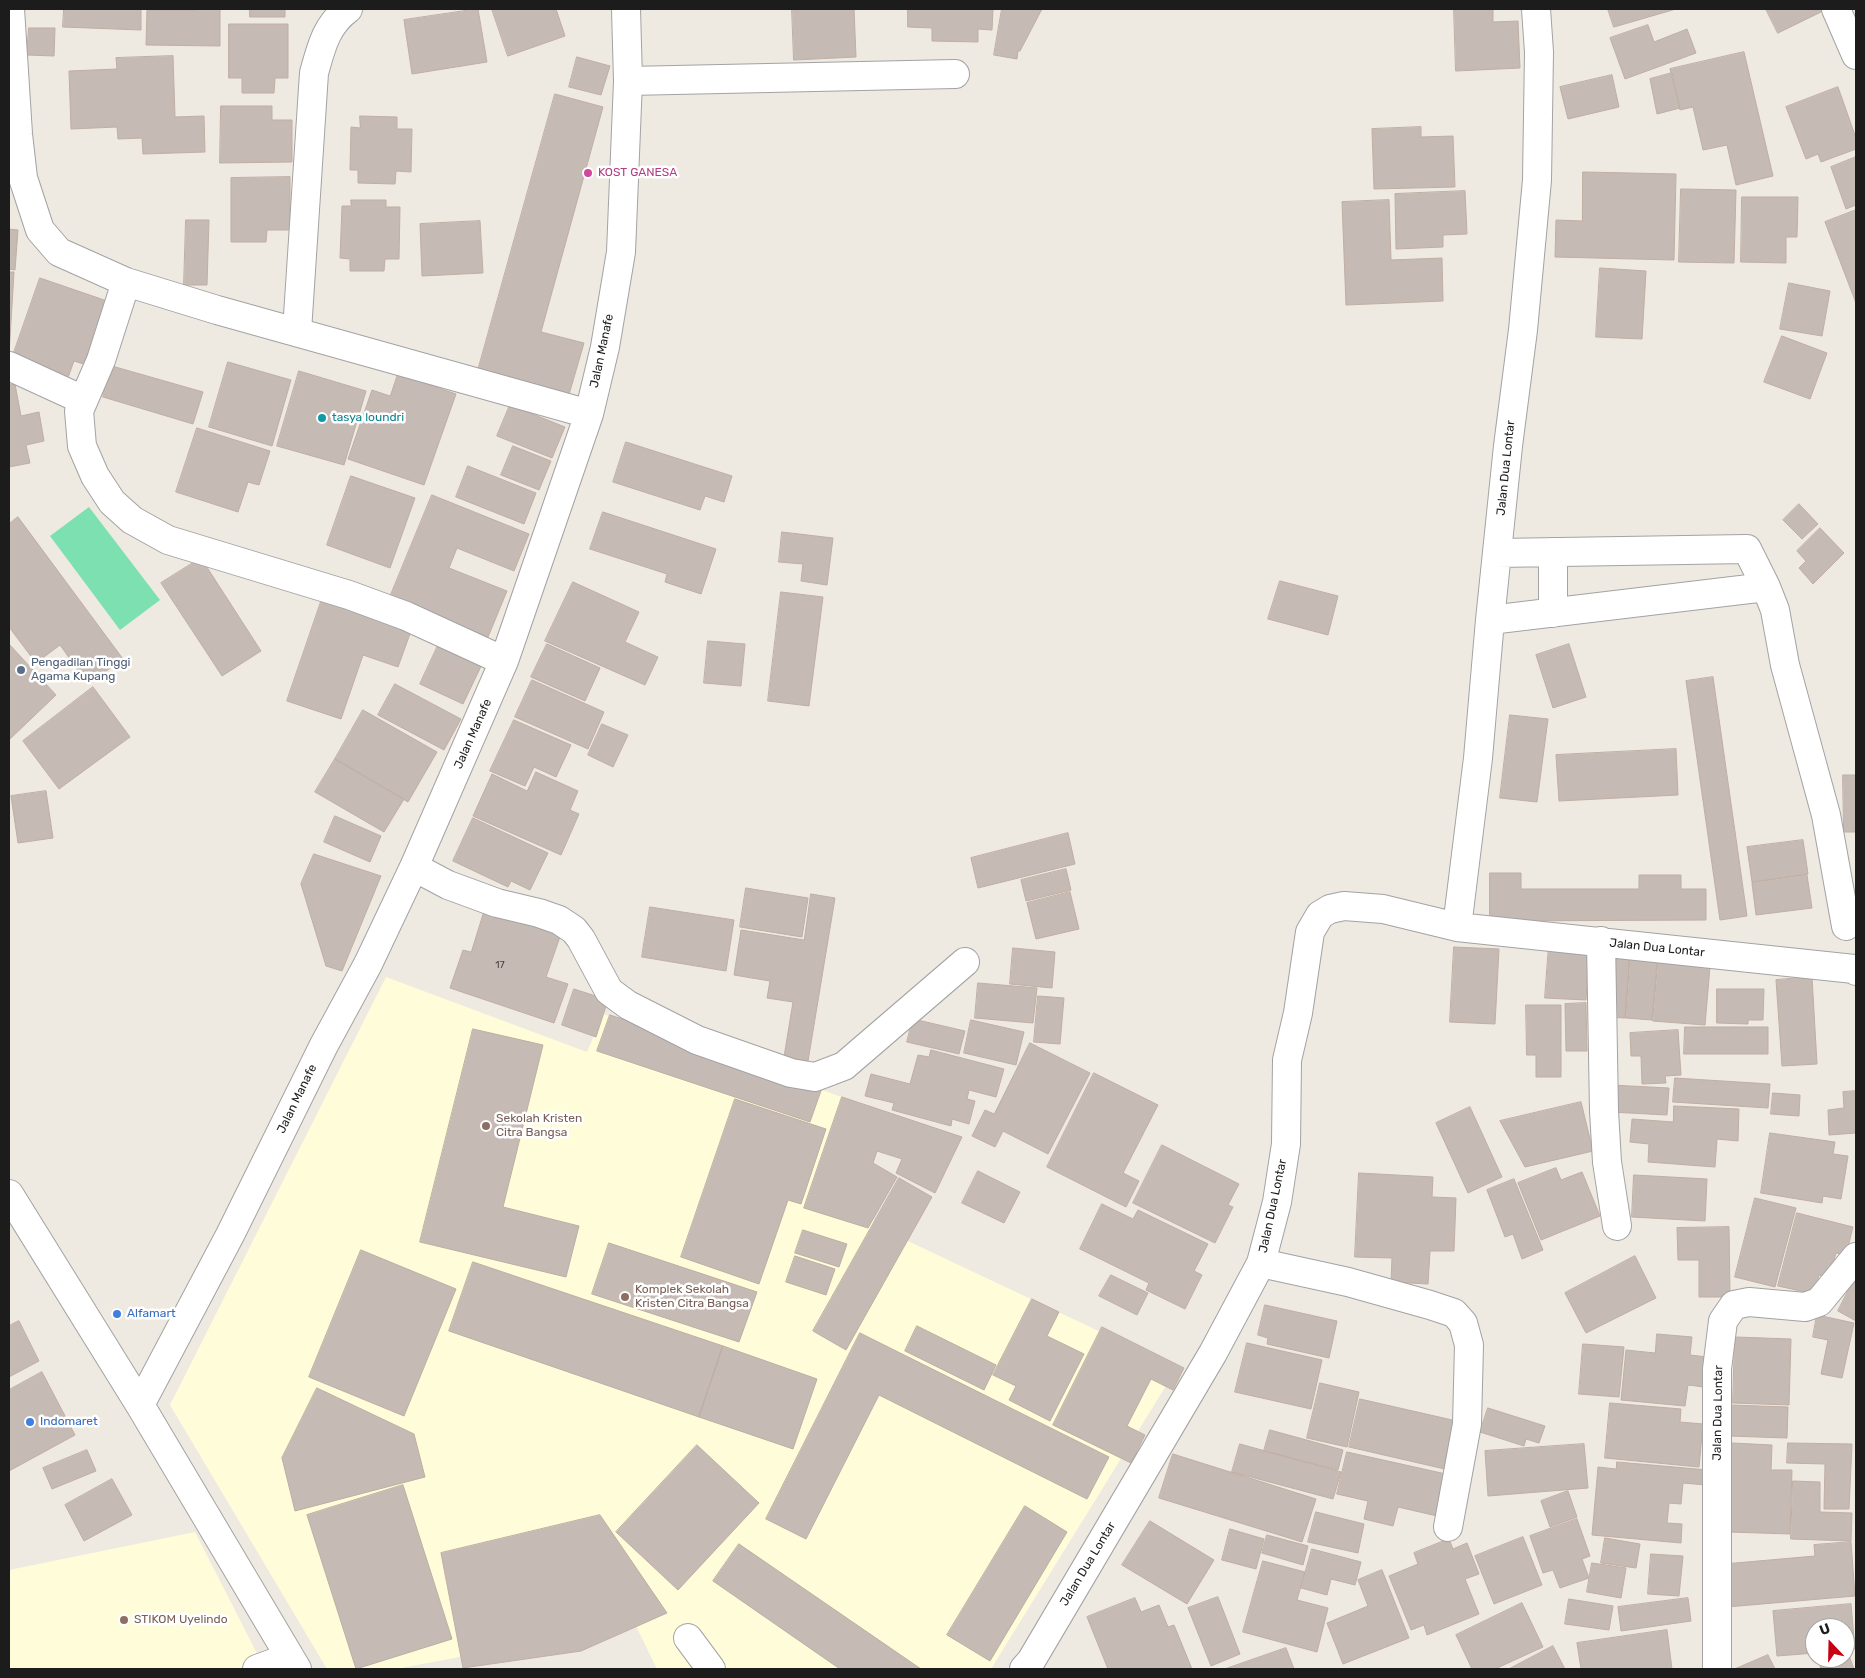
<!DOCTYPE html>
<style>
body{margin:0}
#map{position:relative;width:1865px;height:1678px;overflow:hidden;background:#eee9e1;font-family:Rubik,sans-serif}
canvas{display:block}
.frame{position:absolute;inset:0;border:10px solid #1c1c1c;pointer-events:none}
.north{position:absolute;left:1805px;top:1618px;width:50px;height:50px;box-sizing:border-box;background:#fff;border:1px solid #a4a4a4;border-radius:50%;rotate:339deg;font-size:14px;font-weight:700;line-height:20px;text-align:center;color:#1c1c1c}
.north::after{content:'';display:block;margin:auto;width:18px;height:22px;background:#c80011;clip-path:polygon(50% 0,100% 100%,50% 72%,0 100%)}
</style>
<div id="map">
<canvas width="1865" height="1678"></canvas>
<div class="frame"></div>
<div class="north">U</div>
</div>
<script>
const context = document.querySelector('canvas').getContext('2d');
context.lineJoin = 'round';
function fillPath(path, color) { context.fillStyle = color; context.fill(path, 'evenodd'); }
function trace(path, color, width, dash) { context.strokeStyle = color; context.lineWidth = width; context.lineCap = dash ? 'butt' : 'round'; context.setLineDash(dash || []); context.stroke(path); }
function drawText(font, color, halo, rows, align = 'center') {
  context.font = font + ' Rubik,sans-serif'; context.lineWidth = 5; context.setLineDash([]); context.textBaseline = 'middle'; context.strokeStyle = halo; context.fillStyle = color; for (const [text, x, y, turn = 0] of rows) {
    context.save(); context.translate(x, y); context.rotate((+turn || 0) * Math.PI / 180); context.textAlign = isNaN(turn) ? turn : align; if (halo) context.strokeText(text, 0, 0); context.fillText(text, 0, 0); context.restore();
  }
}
const education = new Path2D(`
 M386 977 587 1052 603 1014 871 1107 874 1225 1177 1368 991 1669H657L635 1624 396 1669H327L170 1405Z
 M195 1532 265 1669H9V1570Z`);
const pitch = new Path2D(`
 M89 507 160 600 120 630 50 536Z`);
const building = new Path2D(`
 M64 9H141V30L63 27Z
 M195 9H220V46L146 45 147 10H195Z
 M250 9H285V17H250Z
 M478 9 487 62 412 74 404 20Z
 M492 9H556L565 36 508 56Z
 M792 9H854L856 57 794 60Z
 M908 9H993L992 30 978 29V42L932 41V28L908 27Z
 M1002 9H1042L1020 51H1018L1017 59 994 55Z
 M1454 9H1493V22L1518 21 1520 68 1456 71Z
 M1608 9H1676L1614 27Z
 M1766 9H1822L1823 11 1778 33Z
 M229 24H288V78H275L274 93H242V78H229Z
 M1648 25 1654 42 1687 29 1696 53 1625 79 1610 38Z
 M29 28H55L54 56 27 55Z
 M1744 52 1773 176 1736 185 1727 145 1703 150 1693 107 1680 110 1670 69Z
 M173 56 175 117 204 116 205 152 143 154 142 138 118 139 117 127 71 129 69 71 117 69 116 58Z
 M577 57 610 66 601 95 569 87Z
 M1672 73 1680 108 1657 114 1650 79Z
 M1612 75 1619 107 1568 119 1560 87Z
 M1838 87 1856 138V149L1821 162 1818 154 1806 159 1786 107Z
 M555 94 603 107 541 332 584 343 568 398 477 374Z
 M221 106H272V120H292V162L220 163Z
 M360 116 397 117V129H412L411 172 396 171 395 184 358 183V170H350L351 127 360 128Z
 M1421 127V137L1453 136 1455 187 1374 189 1372 129Z
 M1856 157V205L1846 209 1831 167Z
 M1583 172 1676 174 1674 260 1555 257 1556 220 1582 221Z
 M290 177V230H267L266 242H231V178Z
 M1681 189 1736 190 1734 263 1679 262Z
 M1465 191 1467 234 1443 235V247L1396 249 1395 194Z
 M1742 197H1798L1797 237H1786V263L1741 262Z
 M351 200H386V207H400L399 259H385L384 271H350V259L340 258 342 206H351Z
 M1389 200 1391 260 1442 258 1443 301 1346 305 1342 202Z
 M1856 210V303L1825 222Z
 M186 220H209L207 285H184Z
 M480 221 483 273 422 276 420 224Z
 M9 229 18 230 15 270 9 269Z
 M1600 268 1646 271 1642 339 1596 337Z
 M9 272H14L9 355Z
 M40 278 113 303 90 366 74 361 66 383 10 364Z
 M1789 283 1830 291 1822 336 1780 329Z
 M1782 336 1827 353 1810 399 1764 382Z
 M228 362 291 380 272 446 209 427Z
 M112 366 203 392 193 424 103 397Z
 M299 371 366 391 344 465 277 446Z
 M398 374 456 394 424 485 348 459 372 390 390 396Z
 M9 380 10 385 15 384 21 416 39 412 44 441 26 445 30 463 9 467Z
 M510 405 565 427 552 458 497 436Z
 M197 428 270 451 259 485 248 482 238 512 176 492Z
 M626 442 732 476 724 502 705 496 700 510 613 482Z
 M513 446 551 461 539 490 501 475Z
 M468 466 536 493 524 524 456 497Z
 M351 476 415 498 390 568 327 545Z
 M432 495 529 534 514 571 457 548 449 568 507 591 488 637 390 597Z
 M1799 504 1818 524 1802 539 1783 520Z
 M603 512 716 549 701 594 665 582 667 574 590 549Z
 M18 517 123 659 88 684 60 645 36 663 9 627V524Z
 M1820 528 1844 553 1813 584 1799 568 1806 561 1797 551Z
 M782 532 833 538 827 585 801 581 803 564 779 562Z
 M201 558 261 651 222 676 161 583Z
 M1280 581 1338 596 1328 635 1268 619Z
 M573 582 639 612 625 642 658 657 645 685 545 641Z
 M781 592 823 597 809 706 768 701Z
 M324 593 411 631 398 667 363 655 341 719 287 701Z
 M441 639 485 658 463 704 420 684Z
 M708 641 745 644 741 686 704 683Z
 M9 644 56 695 9 740Z
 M547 644 600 668 585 701 531 677Z
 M1569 644 1586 697 1553 708 1536 655Z
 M1713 677 1747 916 1720 920 1686 681Z
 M532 680 604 712 588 749 515 717Z
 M395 684 461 719 444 750 378 715Z
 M93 687 130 737 59 789 23 741Z
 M363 710 437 752 408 802 335 759Z
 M1510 715 1548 719 1537 802 1500 798Z
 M514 720 571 745 556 777 534 767 525 786 490 771Z
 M602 724 628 735 613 767 588 755Z
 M1676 749 1678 795 1559 801 1556 755Z
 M335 759 404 799 384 832 315 792Z
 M536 772 578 791 570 810 579 814 561 855 473 816 492 774 527 791Z
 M1843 775H1856V832H1844Z
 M46 791 53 838 18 843 11 796Z
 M335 816 381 836 370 862 324 842Z
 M473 818 548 853 530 890 511 881 508 887 453 861Z
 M1068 833 1075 864 978 888 971 858Z
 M1803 840 1808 874 1752 882 1747 847Z
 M314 854 381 876 342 971 326 966 301 884Z
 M1066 869 1071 890 1026 901 1021 880Z
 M1490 873H1521V889H1639V875H1681V889H1706V920L1490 921Z
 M1807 875 1812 908 1756 915 1752 883Z
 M746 888 808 898 802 937 740 927Z
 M1070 892 1079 929 1036 939 1027 903Z
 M811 894 835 898 807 1067 783 1063 793 1002 767 998 770 981 734 975 741 930 804 940Z
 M650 907 734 920 726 971 642 957Z
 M485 909 561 934 546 977 568 984 554 1023 450 988 463 950 471 952Z
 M1549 945 1589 948 1586 1000 1545 998Z
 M1454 947 1499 949 1495 1024 1450 1022Z
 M1013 948 1055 952 1052 988 1010 984Z
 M1631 949 1658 951 1652 1020 1626 1018Z
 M1608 950 1630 951 1625 1018 1603 1017Z
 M1659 952 1711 955 1705 1025 1653 1021Z
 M1812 977 1817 1064 1782 1066 1776 980Z
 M978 983 1037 988 1033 1023 975 1018Z
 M574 989 608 1000 596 1037 562 1025Z
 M1717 989H1764L1763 1020H1748V1024L1717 1023Z
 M1038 996 1064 998 1060 1044 1034 1042Z
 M1586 1003 1587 1051H1566L1565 1004Z
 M1526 1005H1561V1077H1536V1055H1527Z
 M610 1015 823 1085 810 1122 597 1051Z
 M913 1019 965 1031 959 1054 907 1042Z
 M971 1020 1024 1032 1016 1065 964 1053Z
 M1685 1027H1768V1054H1684Z
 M473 1029 543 1045 503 1207 579 1226 566 1277 420 1242Z
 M1678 1030 1681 1075 1665 1076 1666 1083 1642 1084 1641 1056H1631L1630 1033Z
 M1030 1043 1090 1073 1048 1154 1003 1131 995 1147 972 1136 985 1110 994 1114Z
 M931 1050 1004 1069 996 1097 969 1090 967 1099 975 1101 969 1124 952 1119 951 1126 892 1110 894 1103 865 1096 871 1074 910 1084 918 1055 929 1057Z
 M1094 1073 1158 1105 1123 1173 1139 1181 1126 1207 1047 1167Z
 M1675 1078 1770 1084 1768 1108 1673 1102Z
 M1611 1085 1669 1088 1667 1115 1610 1112Z
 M1856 1091V1133L1829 1135 1828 1110 1844 1108 1843 1092Z
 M1773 1093 1800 1095 1799 1116 1771 1114Z
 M842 1097 962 1137 935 1193 896 1173 902 1159 877 1151 873 1163 897 1177 868 1228 804 1208Z
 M735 1099 826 1129 801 1204 788 1200 759 1284 681 1257Z
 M1581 1102 1593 1151 1525 1167 1500 1121Z
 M1674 1106 1739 1109 1738 1141 1717 1139 1715 1167 1648 1162 1649 1144 1630 1142 1632 1119 1673 1122Z
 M1470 1107 1502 1177 1468 1193 1436 1123Z
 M1770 1133 1835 1142 1833 1154 1848 1156 1841 1199 1823 1196 1822 1203 1761 1193Z
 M1162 1145 1239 1184 1228 1205 1233 1207 1215 1243 1133 1203Z
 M1556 1168 1561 1180 1582 1172 1600 1216 1541 1240 1518 1183Z
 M978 1171 1020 1192 1004 1223 962 1203Z
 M1359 1173 1433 1177 1432 1197 1456 1198 1454 1251H1430L1428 1284 1391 1282 1392 1258 1355 1257Z
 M1634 1175 1707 1179 1705 1221 1632 1217Z
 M899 1178 932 1197 846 1350 813 1331Z
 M1514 1179 1543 1250 1522 1259 1513 1234 1505 1237 1487 1190Z
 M1755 1198 1796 1208 1775 1287 1735 1277Z
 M1102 1204 1133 1219 1138 1210 1208 1244 1194 1271 1202 1275 1185 1309 1146 1290 1149 1283 1080 1249Z
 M1797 1213 1853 1227 1846 1255 1836 1253 1829 1278 1819 1275 1814 1294 1778 1286Z
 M1729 1227 1730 1297H1699V1260H1678L1677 1228Z
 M803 1230 847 1244 839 1267 795 1253Z
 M609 1243 757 1292 739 1342 592 1294Z
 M361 1250 456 1289 404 1416 309 1377Z
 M795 1256 835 1269 826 1295 786 1282Z
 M1635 1256 1656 1298 1586 1333 1565 1293Z
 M473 1262 723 1346 699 1417 449 1331Z
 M1111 1275 1148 1293 1137 1315 1099 1296Z
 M1856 1275V1321L1838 1311Z
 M1032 1299 1059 1312 1047 1336 1084 1354 1050 1421 1009 1400 1016 1386 993 1375Z
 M1265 1305 1337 1321 1329 1358 1267 1344 1268 1338 1258 1335Z
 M1817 1315 1854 1323 1842 1378 1821 1374 1828 1340 1813 1337Z
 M19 1321 39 1361 9 1377V1326Z
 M917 1326 996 1365 984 1390 905 1351Z
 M1102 1327 1184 1368 1173 1390 1151 1379 1127 1426 1145 1435 1131 1463 1053 1425Z
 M860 1333 1109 1457 1087 1499 879 1395 806 1539 766 1519Z
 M1657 1334 1692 1337 1690 1355 1707 1357 1704 1387 1688 1385 1685 1406 1621 1400 1626 1350 1655 1353Z
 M1735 1337 1791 1339 1789 1405 1733 1403Z
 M1247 1343 1322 1360 1311 1409 1235 1392Z
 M1583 1344 1624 1347 1619 1397 1579 1394Z
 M723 1346 817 1379 793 1449 699 1417Z
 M42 1372 75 1435 9 1471V1390Z
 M1320 1383 1359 1392 1347 1447 1307 1438Z
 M317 1388 414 1434 425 1477 295 1511 282 1458Z
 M1360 1399 1461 1422 1449 1470 1349 1447Z
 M1610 1403 1681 1409 1680 1422 1703 1424 1699 1467 1605 1458Z
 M1730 1405 1788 1407 1787 1438 1729 1436Z
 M1488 1408 1545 1426 1539 1443 1526 1439 1524 1446 1480 1432Z
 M1270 1430 1343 1450 1338 1470 1264 1451Z
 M1732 1443 1772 1445 1771 1470H1792L1790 1534 1729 1532Z
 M1788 1443 1852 1444 1849 1509H1824L1825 1464 1787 1463Z
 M1240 1444 1341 1472 1333 1499 1232 1472Z
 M1584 1444 1588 1488 1488 1496 1485 1451Z
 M697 1445 759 1503 678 1590 616 1532Z
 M87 1450 96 1471 52 1489 43 1468Z
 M1347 1452 1446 1474 1437 1516 1398 1507 1393 1526 1364 1519 1368 1501 1337 1494Z
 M1173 1454 1316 1499 1302 1542 1159 1498Z
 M1617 1462 1708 1470 1706 1485 1683 1483 1681 1504 1669 1503 1667 1523 1682 1524 1681 1543 1592 1535 1598 1467 1616 1469Z
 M112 1479 132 1515 84 1541 65 1505Z
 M1793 1481 1820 1482V1512L1852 1513 1851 1541 1791 1539Z
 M403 1485 452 1639 356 1669 307 1515Z
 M1568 1491 1577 1517 1550 1527 1541 1501Z
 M1025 1506 1067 1532 990 1661 947 1635Z
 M1316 1512 1364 1524 1358 1553 1308 1542Z
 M600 1515 667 1613 581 1651 463 1668 441 1553Z
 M1577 1519 1590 1556 1582 1559 1589 1578 1560 1588 1553 1570 1543 1573 1530 1536Z
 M1150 1521 1214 1560 1187 1604 1122 1565Z
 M1230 1529 1264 1539 1256 1569 1222 1560Z
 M1267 1535 1308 1546 1303 1565 1262 1553Z
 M1523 1537 1542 1585 1494 1604 1475 1556Z
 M1605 1538 1640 1544 1636 1568 1601 1563Z
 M1449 1539 1453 1549 1467 1543 1479 1574 1465 1579 1479 1614 1427 1635 1424 1625 1411 1630 1389 1576 1418 1564 1414 1553Z
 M1851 1542 1855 1596 1727 1607 1724 1564 1815 1556 1814 1545Z
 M739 1544 921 1669H840L713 1581Z
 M1312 1549 1361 1562 1355 1585 1331 1579 1327 1595 1301 1588Z
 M1651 1554 1683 1556 1679 1596 1648 1594Z
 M1263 1561 1305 1572 1297 1600 1328 1608 1317 1652 1243 1632Z
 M1592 1563 1626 1568 1621 1598 1587 1592Z
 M1382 1570 1409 1638 1343 1664 1327 1623 1368 1606 1358 1580Z
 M1218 1597 1240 1654 1211 1666 1188 1608Z
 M1135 1598 1141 1612 1159 1605 1168 1627 1174 1625 1192 1669H1108L1087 1617Z
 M1688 1598 1691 1621 1621 1631 1618 1607Z
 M1569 1599 1613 1606 1609 1630 1565 1624Z
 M1522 1603 1543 1647 1495 1669H1472L1456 1635Z
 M1851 1604 1855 1649 1845 1650V1628H1815V1653L1777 1656 1773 1611Z
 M1667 1630 1672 1669H1581L1577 1643Z
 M1553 1646 1565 1669H1509Z
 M1286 1648 1294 1669H1225Z
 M1848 1653 1854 1669H1821L1819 1663 1833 1658H1845V1654Z
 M1768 1655 1775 1669H1735Z`);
const minor = new Path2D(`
 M10 9 18 134 23 178 40 230 59 252 126 282 217 310 589 414
 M1836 9 1856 55
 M628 81 955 74
 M126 282 101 360 79 411 82 446 95 476 112 502 132 520 168 540 349 595 406 616 504 661
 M297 331 314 73C321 48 326 25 348 9
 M9 366 83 400
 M1553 552V613
 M1497 553 1747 549 1766 587 1775 610 1785 665 1826 815 1846 926
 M1490 620 1766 587
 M414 867 448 885 497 903 539 913 559 920 574 930 581 939 609 991 628 1005 697 1040 791 1073 815 1077 844 1066 965 962
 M1457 927 1478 758 1490 620 1508 446 1523 330 1537 180 1539 52 1536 9
 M1601 941 1604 1111 1607 1162 1617 1226
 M9 1194 140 1405 297 1669
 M1261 1263 1348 1282 1430 1305 1454 1313 1463 1323 1469 1345 1467 1424 1448 1527
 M140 1405 230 1235 324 1045 368 964 414 867 504 661 589 414 605 347 621 252 628 81 626 9
 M688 1638 711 1669
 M257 1669 290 1657
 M1024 1669 1031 1661 1213 1353 1261 1263 1277 1202 1286 1144 1287 1060 1298 1013 1310 932 1320 915 1330 909 1344 906 1383 909 1457 927 1854 969 1856 971
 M1717 1669V1369L1723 1321 1734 1305 1749 1302 1805 1307 1819 1302 1856 1257`);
const markers = [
 [588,173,5,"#d1479c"],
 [322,418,5,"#0f9aa8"],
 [21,670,5,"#5c6f8a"],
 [486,1126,5,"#8d6e63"],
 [625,1297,5,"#8d6e63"],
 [117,1314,5,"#3f7fe0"],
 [30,1422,5,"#3f7fe0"],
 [124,1620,5,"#8d6e63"]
];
const numberNames = [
 ["17",500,965]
];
const hotelNames = [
 ["KOST GANESA",598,173]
];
const streetNames = [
 ["Jalan Manafe",602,351,-78],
 ["Jalan Dua Lontar",1506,468,-84],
 ["Jalan Manafe",473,734,-66],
 ["Jalan Dua Lontar",1657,948,6],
 ["Jalan Manafe",297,1099,-64],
 ["Jalan Dua Lontar",1273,1206,-78],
 ["Jalan Dua Lontar",1718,1413,-89],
 ["Jalan Dua Lontar",1088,1564,-59]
];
const cultureNames = [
 ["tasya loundri",332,418]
];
const serviceNames = [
 ["Pengadilan Tinggi",31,663],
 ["Agama Kupang",31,677]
];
const educationNames = [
 ["Sekolah Kristen",496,1119],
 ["Citra Bangsa",496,1133],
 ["Komplek Sekolah",635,1290],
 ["Kristen Citra Bangsa",635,1304],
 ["STIKOM Uyelindo",134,1620]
];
const shopNames = [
 ["Alfamart",127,1314],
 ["Indomaret",40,1422]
];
fillPath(education, '#fffcd9');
fillPath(pitch, '#7ce0b1');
fillPath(building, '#c6bab5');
trace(building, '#c0aea3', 1);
trace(minor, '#a3a3a3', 30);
trace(minor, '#fff', 28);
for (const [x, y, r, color] of markers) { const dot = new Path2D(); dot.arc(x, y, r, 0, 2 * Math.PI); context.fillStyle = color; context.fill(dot); trace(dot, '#fff', 2); }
drawText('10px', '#464442', null, numberNames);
drawText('12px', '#b23c85', '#fff', hotelNames, 'left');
drawText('12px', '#1c1c1c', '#fff', streetNames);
drawText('12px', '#0d838f', '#fff', cultureNames, 'left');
drawText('12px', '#4e5e75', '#fff', serviceNames, 'left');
drawText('12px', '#785e54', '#fff', educationNames, 'left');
drawText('12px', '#366cbe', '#fff', shopNames, 'left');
</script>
